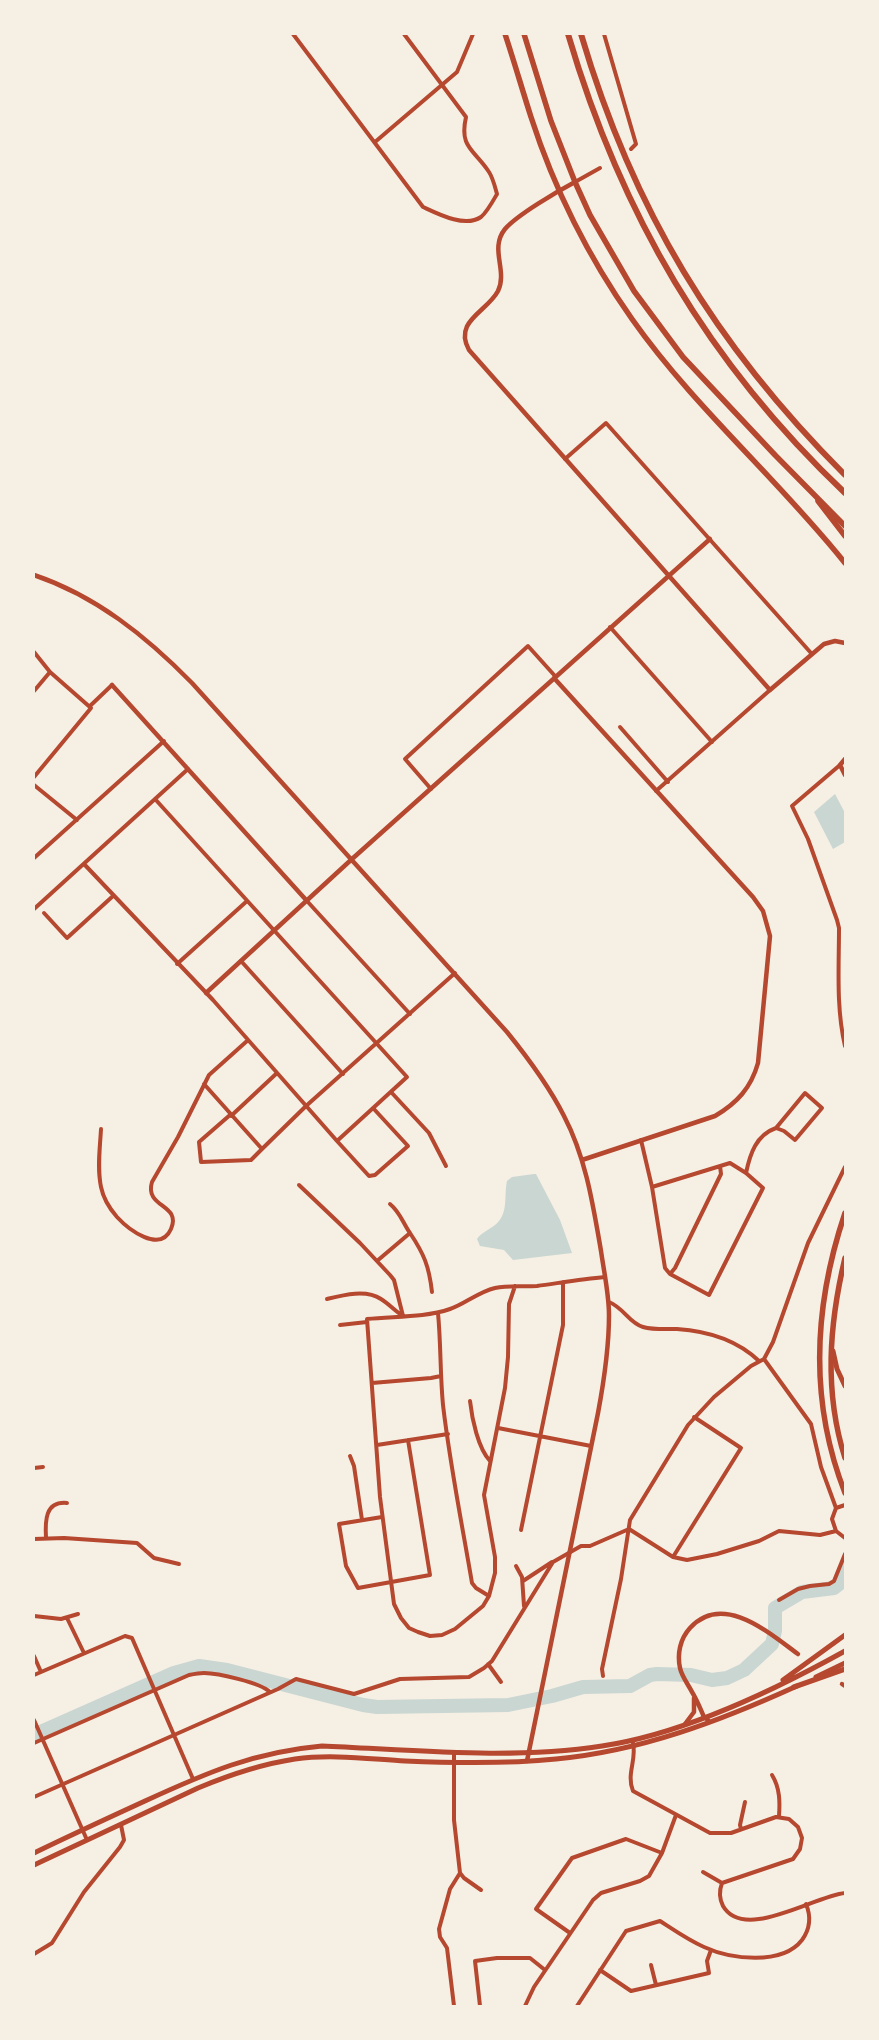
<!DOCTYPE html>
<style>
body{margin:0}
#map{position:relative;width:879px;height:2040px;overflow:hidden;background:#f6efe4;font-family:"Sofia Sans Condensed",sans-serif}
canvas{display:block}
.frame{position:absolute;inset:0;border:35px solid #f6efe4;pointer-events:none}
</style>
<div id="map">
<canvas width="879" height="2040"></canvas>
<div class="frame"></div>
</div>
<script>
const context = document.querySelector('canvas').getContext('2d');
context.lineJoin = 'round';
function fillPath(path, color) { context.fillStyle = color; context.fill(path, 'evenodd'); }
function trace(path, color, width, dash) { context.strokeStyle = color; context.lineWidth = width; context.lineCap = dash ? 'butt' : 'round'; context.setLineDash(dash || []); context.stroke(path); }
const water = new Path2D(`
 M835 794 845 813V842L833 849 814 812Z
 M534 1174H536L560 1220 572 1253 513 1260 504 1250 480 1246 477 1239C482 1231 493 1229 499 1221 508 1210 504 1195 507 1181L512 1177Z`);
const river = new Path2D(`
 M34 1735 174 1673 199 1666 227 1670 363 1705 377 1707 508 1705 552 1696 583 1687 630 1686 650 1675 657 1674 691 1675 712 1680 727 1678 744 1670 772 1644 775 1631V1608L802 1592 834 1588 839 1584 845 1568`);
const minor = new Path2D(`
 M293 34 423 207C438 214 465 228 481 217 487 212 493 201 497 194 495 187 493 178 489 172 474 149 459 148 466 117L404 34
 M604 34 636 144 631 149
 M375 142 457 72 473 34
 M575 182 600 168
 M565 459 606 423 811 653
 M610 627 712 742
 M34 652 50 672 91 708 34 777
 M34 691 50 672
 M90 706 112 685
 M620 727 668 782
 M840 765 792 806 808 839 837 920 839 928C839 967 836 1008 845 1046
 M34 785 77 820
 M431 789 405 759 528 646 555 676
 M656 791 770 690
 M34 858 164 741
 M84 864 213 1000 337 1141 407 1077 155 799
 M307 901 410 1014
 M34 909 188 769
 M44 913 67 938 113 896
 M241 961 343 1074
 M177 964 247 901
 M204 1084 262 1149 306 1106 455 973
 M391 1092 429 1133 446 1166
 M230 1115 199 1142 201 1162 251 1160 262 1149
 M231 1116 277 1073
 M101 1129C100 1148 97 1168 101 1187 103 1197 110 1209 117 1217 128 1229 160 1254 171 1229 182 1204 144 1208 152 1182L178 1137 209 1075 247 1041
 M641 1140 652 1187 665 1268 670 1274 709 1295 763 1188 746 1173 730 1163 652 1187
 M337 1141 369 1176 375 1175 408 1146 373 1108
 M746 1173C750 1154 756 1135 776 1128L784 1131 795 1140 822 1108 805 1093 776 1128
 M299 1185 360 1243 390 1275 394 1280 403 1316
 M390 1204C400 1212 403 1223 410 1233 424 1254 429 1266 432 1292
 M377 1261 410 1233
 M670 1274 675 1268 721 1174 720 1166
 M515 1286 509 1304 508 1357 505 1388 484 1495 495 1557V1573L489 1596 483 1606 455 1629 442 1635 430 1636 418 1632 409 1628 401 1618 394 1604 380 1497 367 1319C394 1316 424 1318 450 1309 465 1304 478 1292 495 1288 509 1285 522 1287 537 1286 559 1283 582 1279 605 1277
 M327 1299C343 1295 366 1289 381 1299 389 1304 395 1311 403 1316
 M609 1302C624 1308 629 1323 643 1327 654 1330 666 1329 677 1329 707 1331 737 1340 759 1361
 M438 1313C441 1344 440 1374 443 1405 450 1465 462 1524 472 1583L476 1588 489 1596
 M340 1325 367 1322
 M372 1383 431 1378 441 1376
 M470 1401C472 1419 478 1448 490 1461
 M498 1428 591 1446
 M377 1445 448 1434
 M350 1456 354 1466 362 1520
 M34 1468 43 1467
 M836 1508 845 1505
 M382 1517 339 1524 346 1566 358 1588 430 1575 408 1440
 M629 1529 673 1557 687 1560 717 1554 759 1541 779 1531 820 1535 836 1531 832 1519 836 1508 821 1467 811 1424 764 1359
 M521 1530 563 1325V1282
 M836 1531 845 1538
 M46 1538C45 1521 45 1501 67 1503
 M34 1539 64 1538 137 1543 154 1558 179 1564
 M673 1557 741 1448 694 1417
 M516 1566 522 1577 524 1606
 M523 1581 552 1562
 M779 1600 798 1589 810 1586 829 1584 834 1581 845 1554
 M34 1616 61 1619 78 1614
 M67 1618 84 1653
 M34 1656 41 1672
 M488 1664 501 1682
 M34 1675 125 1636 132 1638 193 1779
 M603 1676 602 1669 621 1579 630 1520 688 1425 714 1397 751 1366 764 1359 773 1342 808 1243 845 1167
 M34 1720 87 1840
 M34 1743 189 1675C194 1674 199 1673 204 1673 218 1673 261 1683 270 1692
 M633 1743C637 1760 626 1774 633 1791L710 1833H731L776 1817 789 1819 798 1827 802 1838 800 1849 793 1859 722 1883C719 1891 719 1898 723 1906 744 1942 814 1896 845 1893
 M454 1753V1820L460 1873 450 1889 439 1929 440 1937 447 1948 454 2006
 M772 1775C780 1788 780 1802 779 1816
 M34 1797 278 1689 296 1679 354 1694 400 1679 469 1677 484 1668 492 1661 553 1562 581 1546H590L629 1529
 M741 1829 740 1825 745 1802
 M703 1872 722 1883
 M460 1873 464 1878 481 1890
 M570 1933 536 1909 572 1858 626 1839 662 1853
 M34 1954 52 1943 84 1892 120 1847 124 1840 121 1825
 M651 1965 656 1985
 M600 1970 631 1991 709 1973 707 1961 711 1950
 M480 2006 475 1961 497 1958H530L545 1970
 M525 2006 534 1987 593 1900 601 1893 640 1881 649 1876 662 1853 676 1815
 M577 2006 626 1931 660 1921C674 1930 688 1940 704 1947 730 1959 782 1966 802 1940 810 1929 811 1916 806 1904`);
const tertiary = new Path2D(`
 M575 182C558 191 517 215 505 229 489 249 508 270 498 291 487 312 453 321 469 350L770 690 824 644 835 641 845 643
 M34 575C96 596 146 636 192 683L507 1032C528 1058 549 1086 564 1116 586 1158 593 1205 601 1251 604 1272 609 1294 609 1315 609 1348 604 1381 598 1413L527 1761
 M554 678 753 897 763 911 770 936 758 1063C751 1088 737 1103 715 1116L582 1160
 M112 685 307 901
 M845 759 840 765 845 775
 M206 993 352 859 710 539
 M842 1684 845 1686
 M708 1720 704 1717C700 1708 697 1700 692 1692 688 1684 682 1677 680 1668 677 1654 680 1639 690 1628 723 1592 769 1633 798 1654
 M685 1724 694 1712V1698`);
const secondary = new Path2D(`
 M833 1351 837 1369 845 1386
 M816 1677 845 1663
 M783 1680 845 1635
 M34 1853C71 1835 108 1818 145 1801 206 1773 254 1752 322 1746 415 1750 510 1760 602 1746 684 1734 773 1691 845 1651
 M34 1865 198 1788C229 1775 262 1764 295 1759 332 1754 369 1759 405 1761 454 1763 507 1764 556 1759 641 1751 720 1721 797 1686`);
const primary = new Path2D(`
 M818 501 845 536`);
const trunk = new Path2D(`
 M505 34C514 61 522 89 531 117 554 188 589 258 632 319 694 407 778 479 845 563
 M524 34 551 121 575 182 590 215 634 291 683 357 775 455 845 526
 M845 1213C814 1305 809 1401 845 1493
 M845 1258C829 1325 824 1392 845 1458
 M794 1687 845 1669`);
const motorway = new Path2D(`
 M568 34C621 214 708 363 845 493
 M581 34C633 210 715 345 845 475`);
fillPath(water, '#c9d6d2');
trace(river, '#c9d6d2', 14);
trace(minor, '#b5482f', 4);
trace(tertiary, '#b5482f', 4.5);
trace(secondary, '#b5482f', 5);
trace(primary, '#b5482f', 5.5);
trace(trunk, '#b5482f', 5.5);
trace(motorway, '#b5482f', 6);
</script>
